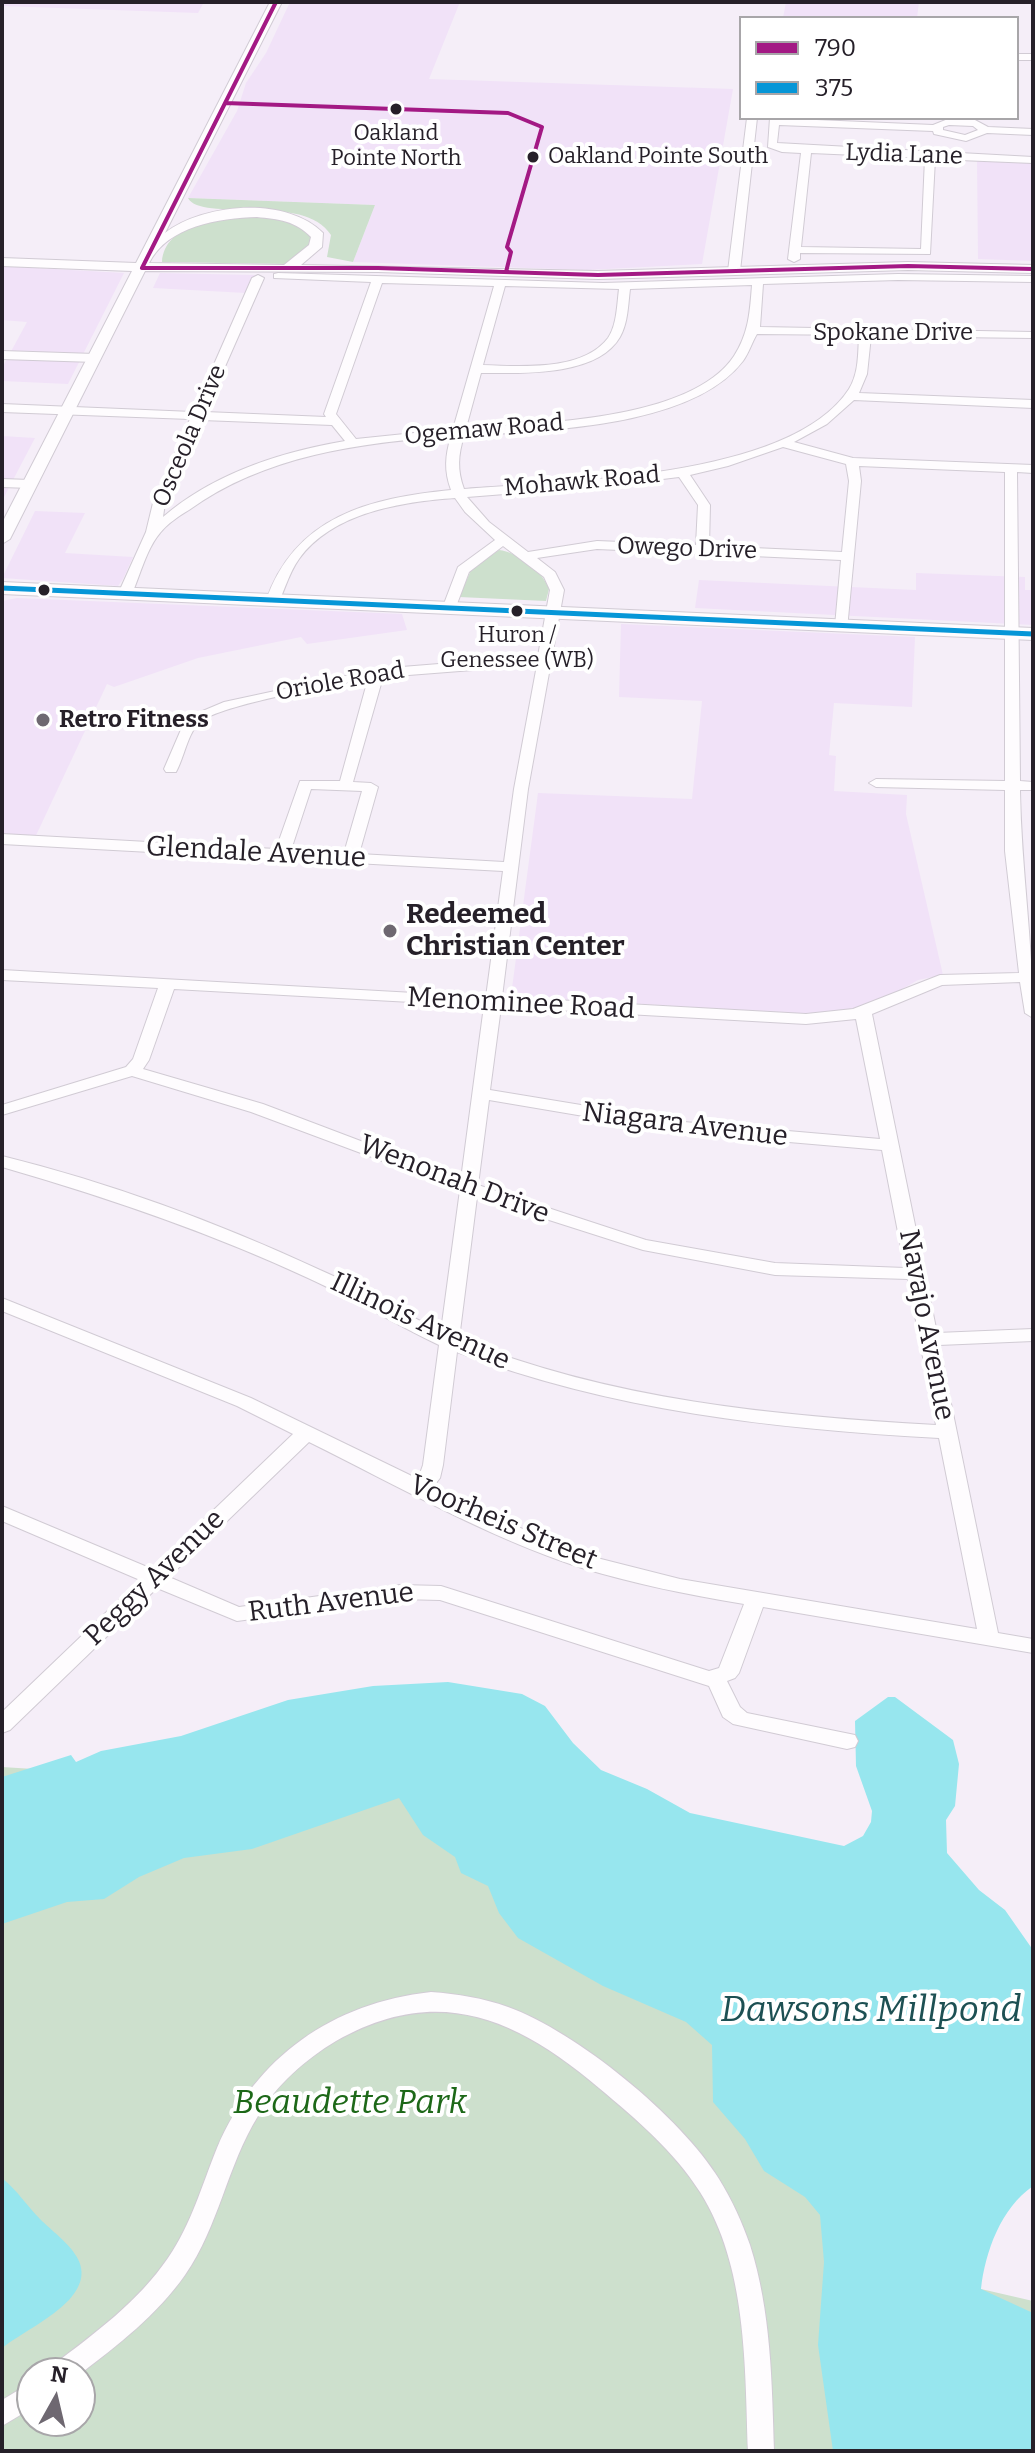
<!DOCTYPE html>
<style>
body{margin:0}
#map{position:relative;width:1035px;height:2453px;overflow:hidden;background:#f5eef8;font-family:Bitter,serif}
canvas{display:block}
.frame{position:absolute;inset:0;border:4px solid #262029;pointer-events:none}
.legend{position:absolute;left:739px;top:16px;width:280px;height:104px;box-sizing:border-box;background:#fff;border:2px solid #a8a6a9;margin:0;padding:10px 14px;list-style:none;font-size:24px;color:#262029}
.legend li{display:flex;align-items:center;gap:16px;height:40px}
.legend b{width:40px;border:2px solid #a8a6a9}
.north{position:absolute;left:16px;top:2357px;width:80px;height:80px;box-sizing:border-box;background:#fff;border:2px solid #a8a6a9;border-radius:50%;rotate:8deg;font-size:22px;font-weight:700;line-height:32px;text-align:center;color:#262029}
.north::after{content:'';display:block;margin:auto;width:28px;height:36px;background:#6e6871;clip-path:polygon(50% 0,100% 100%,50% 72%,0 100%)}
</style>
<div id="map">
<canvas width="1035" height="2453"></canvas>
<div class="frame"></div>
<ul class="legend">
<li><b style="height:10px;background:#a31984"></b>790</li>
<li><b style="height:10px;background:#0696d7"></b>375</li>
</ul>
<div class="north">N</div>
</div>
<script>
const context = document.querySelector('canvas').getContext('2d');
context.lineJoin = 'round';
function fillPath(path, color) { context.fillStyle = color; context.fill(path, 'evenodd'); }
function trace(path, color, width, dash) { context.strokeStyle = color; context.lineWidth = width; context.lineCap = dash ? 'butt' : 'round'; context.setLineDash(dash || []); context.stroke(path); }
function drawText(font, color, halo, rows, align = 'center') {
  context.font = font + ' Bitter,serif'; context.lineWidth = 8; context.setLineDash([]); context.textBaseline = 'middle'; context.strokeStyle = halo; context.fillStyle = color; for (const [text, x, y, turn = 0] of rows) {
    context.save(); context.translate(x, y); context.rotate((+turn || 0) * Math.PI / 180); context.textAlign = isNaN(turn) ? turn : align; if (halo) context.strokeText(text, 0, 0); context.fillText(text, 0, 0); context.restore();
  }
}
const built = new Path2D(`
 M2 2H204L198 13 2 6Z
 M290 2H460L429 79 733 89 702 264 588 270 353 262 375 205 188 198 237 111 246 83 266 53Z
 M786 2H919L917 18H783Z
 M977 160 1033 163V261L978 259Z
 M2 266 124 273 68 384 2 381V368L27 322 2 320Z
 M160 273 255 275 246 293 153 288Z
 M2 436 35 438 2 501Z
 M35 511 85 513 65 553 133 557 123 579 118 586 2 578Z
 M916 573 1025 577V590H1033V625L695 608 699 580 916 590Z
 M17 598 402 614 407 630 307 644 301 637 198 658 114 687 107 684 32 844 2 843V601Z
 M621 624 915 637 912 707 834 703 829 755 836 756 834 791 907 795 906 814 943 975 918 980 888 997 857 1008 808 1014 511 996 538 793 692 799 702 701 619 697Z`);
const green = new Path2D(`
 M188 198 375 205 353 262 327 257 331 235C304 192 201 223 188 198Z
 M250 215 287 219 312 235 313 244 286 264 162 262C165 222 218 221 250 215Z
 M499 550C517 552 543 571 549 589L546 601 459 597 472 568Z
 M391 1745 981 2289 1033 2301V2451H2V1767L114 1774ZM32 2373H80V2421H32Z`);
const water = new Path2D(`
 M448 1682 522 1694 545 1706 573 1743 601 1770 647 1789 690 1813 844 1846 863 1836 871 1822 872 1811 856 1766 855 1721 888 1697H895L953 1740 959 1764 955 1806 946 1820 947 1853 979 1890 1005 1910 1033 1950V2186C1001 2208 985 2252 981 2289L1033 2313V2451H833L818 2345 824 2262 820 2215 805 2197 764 2171 745 2139 713 2102 712 2045 686 2022 603 1986 518 1938 499 1913 488 1886 461 1873 455 1857 423 1835 399 1798 252 1849 184 1858 139 1877 104 1899 67 1902 2 1924V1777L71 1755 76 1762 101 1751 181 1736 288 1700 373 1686Z
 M2 2178C17 2190 27 2206 40 2219 63 2242 102 2264 69 2300 51 2319 23 2332 2 2348Z`);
const minor = new Path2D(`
 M1017 54H1033V60H1017Z
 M747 118H757L740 271 734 274 728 271Z
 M770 118 933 125 948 119 975 120 988 127 1033 129V135L987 133 966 141 934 134 933 131 779 125 777 143 1033 157V163L935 159 930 254 800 253V259L794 262 788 259 801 153 782 152 768 147ZM949 125 973 126 978 130 965 135 943 130V127ZM811 153 925 158 921 249 801 247Z
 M278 273 603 283 898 274 1033 276V282L898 280 763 284 760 327 1033 332V338L871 336 867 374 859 393 1033 400V408L854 400 827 424 794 442 853 458 1033 465V473L1017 472 1020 781 1033 782V790H1020C1021 867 1033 942 1033 1018L1025 1013 1020 982 942 985 872 1014 937 1333 1033 1329V1341L939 1345 998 1633 1033 1639V1653L763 1607 739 1673 735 1678 727 1681 740 1707 747 1713 855 1735 858 1741 855 1747 847 1749 733 1724 723 1717 709 1686 440 1600 400 1599 237 1621 157 1588 10 1730 2 1733V1712L140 1580 2 1521V1506L152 1569 293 1434 237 1406 2 1311V1298L251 1398 418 1479 423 1465 439 1345C395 1324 352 1298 308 1278 209 1232 106 1197 2 1167V1156C111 1183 219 1223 320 1270 362 1288 400 1312 441 1331L460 1190 251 1112 132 1076 2 1115V1105L126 1067 133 1059 158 988 2 980V970L486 997 503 871 2 844V834L276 849 300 781H340L368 679C338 684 219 705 200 722 188 732 184 758 176 772H166L164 769 186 718 224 702 377 669 538 656 550 590 544 577 503 546 469 572 454 612H444L442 609 458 567 495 540 465 512 455 498C402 502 333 512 299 559 289 573 285 589 278 604L273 605 266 601C295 516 370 498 451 490 444 471 445 456 451 436 360 443 265 455 189 510 179 516 167 524 160 533 147 548 140 575 132 594L125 598 118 594 146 532 153 503 190 419 2 412V404L193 412 252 278 258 275 264 278 205 412 326 417 324 414 371 282 274 278V274ZM382 283 494 286 453 429 356 439 336 414ZM752 285C750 311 749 333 734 356 691 421 537 423 466 428L481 373C521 373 597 377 620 337 628 323 628 305 630 289ZM505 286 619 289C617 304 617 325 608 338 582 372 520 366 483 365ZM757 334 859 335C858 353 859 373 849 389 791 479 562 481 464 489 457 470 458 455 464 436 542 430 691 429 743 361 749 353 752 342 757 334ZM202 420 332 425 345 441C280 452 213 474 163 517L165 503ZM783 447 846 464 849 481 842 552 709 546 710 505 690 475 728 466ZM859 466 1005 472V781L876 779 869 783 876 787 1005 790V851L1019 973 940 975 853 1009 806 1014 502 997 528 789 564 590 555 572 537 558 597 549 841 560 835 626 842 630 847 629 861 481ZM679 477 698 505 696 545 597 541 528 552 489 522 467 497 606 486ZM537 665 514 789 504 862 359 854 378 787 371 783 353 782 383 677ZM311 789 362 791 344 853 291 850ZM174 989 484 1006 461 1179 263 1104 143 1069 149 1060ZM501 1007 806 1024 856 1019 880 1139 684 1122 490 1090ZM489 1100 684 1133 882 1150 905 1268 775 1263 646 1240 478 1185ZM477 1197 643 1250 775 1275 908 1279 936 1425C774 1416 611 1400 459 1339ZM457 1352C612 1411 775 1429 939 1438L977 1629 680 1579 593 1557 503 1521 433 1487 440 1478 443 1465ZM309 1442C398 1486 487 1537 582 1568 635 1584 689 1595 744 1604L719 1668 709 1671 441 1586 400 1585 239 1607 169 1577Z
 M2 351 95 354 101 358 95 362 2 359Z
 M2 479 30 480 36 484 30 488 2 487Z
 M431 1992C458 1994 483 1998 508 2007 577 2032 681 2117 719 2179 732 2200 742 2222 750 2245 771 2311 772 2383 774 2451H748C745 2366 747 2266 700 2192 674 2151 636 2119 599 2088 516 2018 438 1983 336 2041 306 2059 276 2085 258 2116 227 2166 219 2226 185 2275 157 2315 118 2345 80 2374L49 2373 53 2365C94 2334 138 2302 168 2258 191 2225 202 2185 217 2148 256 2056 333 2003 431 1992Z
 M32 2382V2408L2 2426V2400Z`);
const major = new Path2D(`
 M270 2H282L165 233C204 203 286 196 323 233L322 247 301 265 598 271 908 262 1033 265V273L908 270 598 279 378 272 145 271 10 539 2 544V523L132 271 2 266V258L136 263ZM257 217C278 219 296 221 311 237L309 245 284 265 149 263C168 226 219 218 257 217Z`);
const highway = new Path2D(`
 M2 582 1033 628V640L2 594Z`);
const bus1 = new Path2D(`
 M225 103 508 113 542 127 507 247 511 252 506 272
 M142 268H378L598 275 908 266 1033 269
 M142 268 276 2`);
const bus2 = new Path2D(`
 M2 588 1033 634`);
const markers = [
 [396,109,7,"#262029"],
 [533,157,7,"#262029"],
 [44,590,7,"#262029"],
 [517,611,7,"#262029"],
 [43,720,8,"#6e6871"],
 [390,931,8,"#6e6871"]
];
const farBusnames = [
 ["Oakland",396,134],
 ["Pointe North",396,159],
 ["Oakland Pointe South",548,157,"left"],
 ["Huron /",517,636],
 ["Genessee (WB)",517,661]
];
const farStreetnames = [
 ["Lydia Lane",904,155,2],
 ["Spokane Drive",893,333],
 ["Ogemaw Road",484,430,-5],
 ["Osceola Drive",190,436,-67],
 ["Mohawk Road",582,482,-5],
 ["Owego Drive",687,549,2],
 ["Oriole Road",340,682,-10]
];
const farPoinames = [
 ["Retro Fitness",59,720]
];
const streetNames = [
 ["Glendale Avenue",256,853,3],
 ["Menominee Road",521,1004,3],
 ["Niagara Avenue",685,1125,7],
 ["Wenonah Drive",454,1180,21],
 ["Illinois Avenue",420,1322,25],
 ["Navajo Avenue",926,1325,79],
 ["Voorheis Street",503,1523,23],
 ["Peggy Avenue",155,1578,-44],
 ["Ruth Avenue",331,1603,-7]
];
const poiNames = [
 ["Redeemed",406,915],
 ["Christian Center",406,947]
];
const nearParknames = [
 ["Beaudette Park",350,2104]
];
const nearWaternames = [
 ["Dawsons Millpond",871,2011]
];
fillPath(built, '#f1e2f8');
fillPath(green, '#cde0cd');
fillPath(water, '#97e6ee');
trace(minor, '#d1cbd4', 2);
trace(major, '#d1cbd4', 2);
trace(highway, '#d1cbd4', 2);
fillPath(minor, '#fefcfe');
fillPath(major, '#fefcfe');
fillPath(highway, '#fefcfe');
trace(bus1, '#a31984', 4);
trace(bus2, '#0696d7', 5);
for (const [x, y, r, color] of markers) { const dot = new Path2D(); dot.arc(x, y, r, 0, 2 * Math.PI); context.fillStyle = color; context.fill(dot); trace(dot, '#fff', 3); }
drawText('22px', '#262029', '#fff', farBusnames);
drawText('24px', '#262029', '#fff', farStreetnames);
drawText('bold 24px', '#262029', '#fff', farPoinames, 'left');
drawText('28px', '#262029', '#fff', streetNames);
drawText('bold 28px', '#262029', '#fff', poiNames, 'left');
drawText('italic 34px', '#1d6818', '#fff', nearParknames);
drawText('italic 36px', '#1d5053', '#fff', nearWaternames);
</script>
